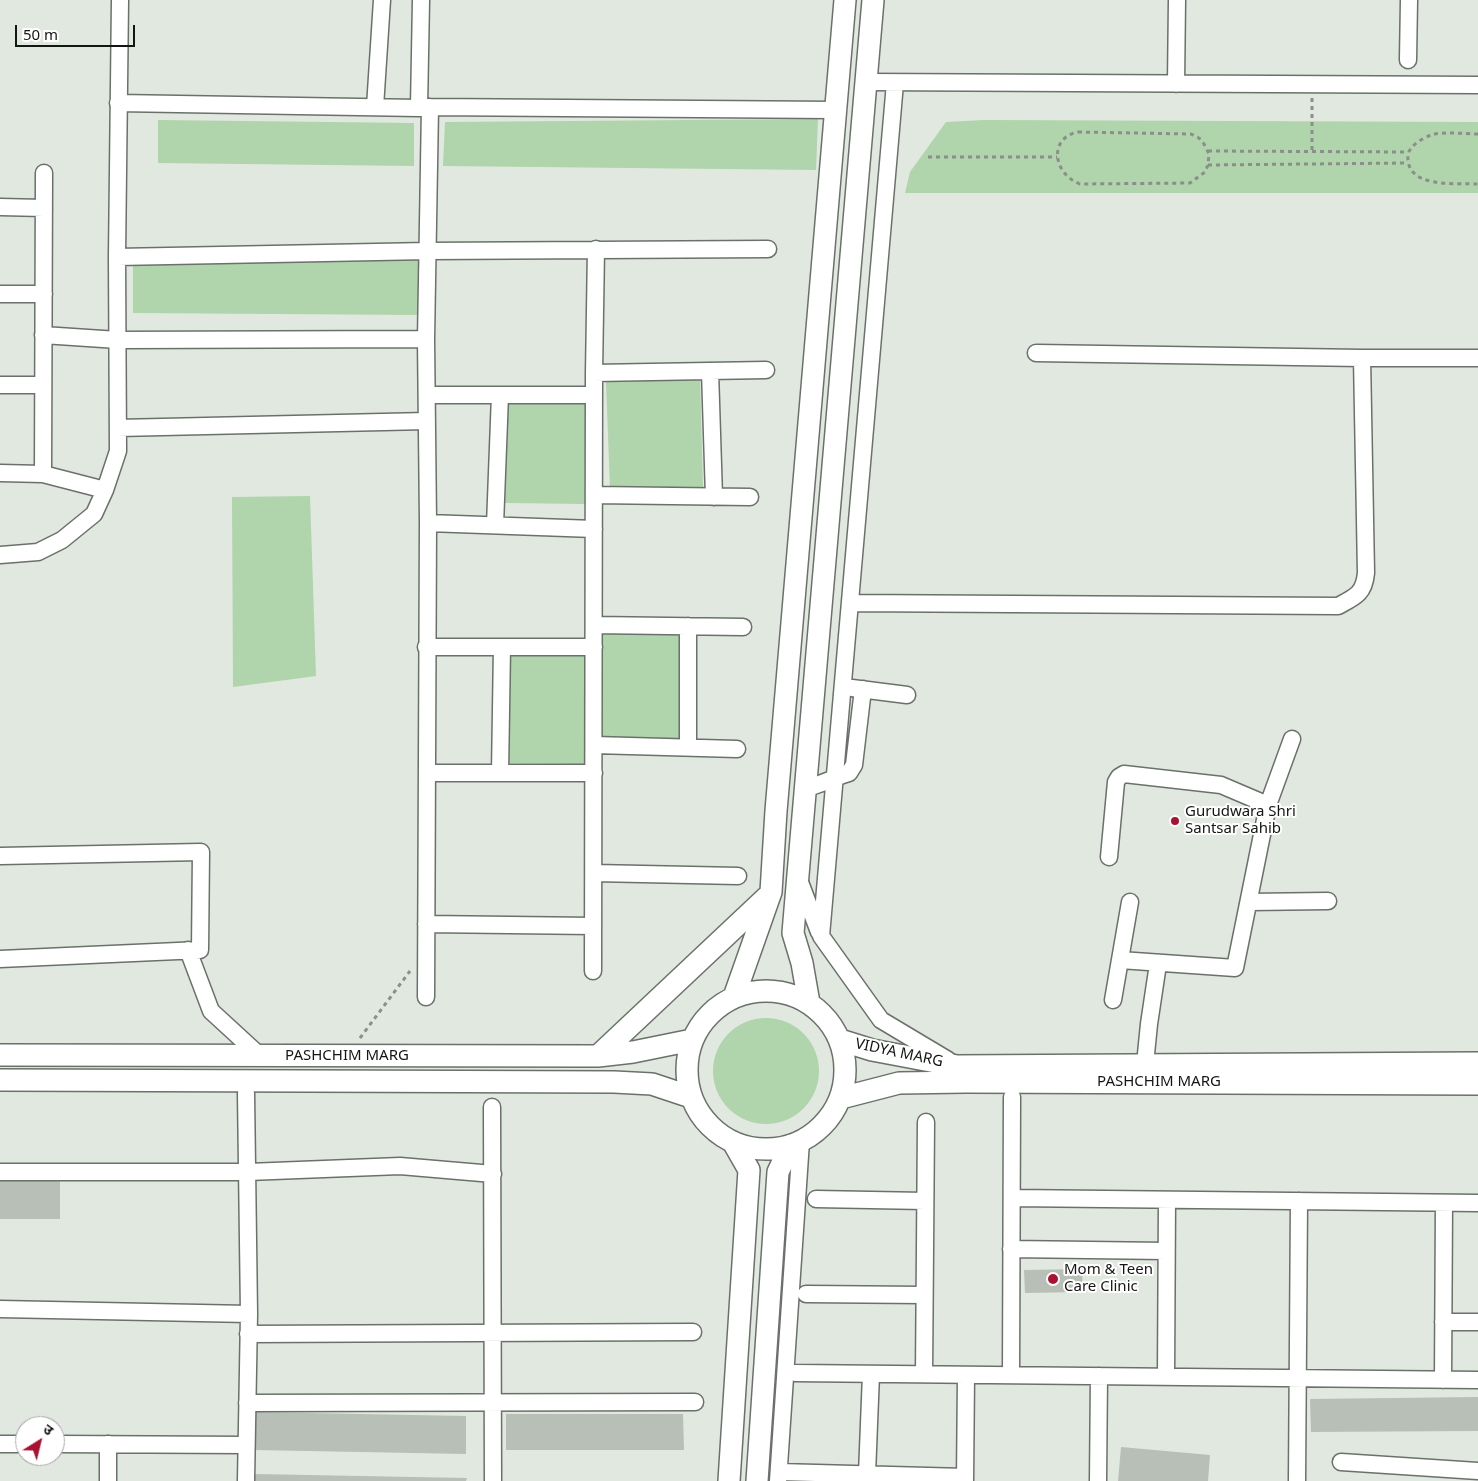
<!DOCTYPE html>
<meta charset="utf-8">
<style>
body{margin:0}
#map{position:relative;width:1478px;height:1481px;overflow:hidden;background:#e1e8e0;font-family:"Noto Sans","Noto Sans Devanagari",sans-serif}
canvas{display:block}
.north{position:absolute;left:15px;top:1416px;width:50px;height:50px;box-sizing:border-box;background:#fff;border:1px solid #a1a2a1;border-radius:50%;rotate:36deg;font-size:14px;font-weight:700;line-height:20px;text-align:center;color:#141613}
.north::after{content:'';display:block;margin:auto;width:18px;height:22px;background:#a91232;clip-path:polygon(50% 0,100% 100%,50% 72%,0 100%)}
.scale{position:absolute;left:15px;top:25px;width:120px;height:22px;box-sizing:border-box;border:2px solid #141613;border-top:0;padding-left:6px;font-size:15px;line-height:18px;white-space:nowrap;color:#141613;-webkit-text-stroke:4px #fff;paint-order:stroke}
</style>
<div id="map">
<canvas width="1478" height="1481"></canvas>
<div class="north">उ</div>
<div class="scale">50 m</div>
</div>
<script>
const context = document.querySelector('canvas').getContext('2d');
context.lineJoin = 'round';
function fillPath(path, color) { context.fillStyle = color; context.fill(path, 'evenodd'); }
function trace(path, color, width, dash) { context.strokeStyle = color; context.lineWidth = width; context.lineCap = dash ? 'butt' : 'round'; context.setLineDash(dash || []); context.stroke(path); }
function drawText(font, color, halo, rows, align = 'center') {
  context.font = font + ' "Noto Sans",sans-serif'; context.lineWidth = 4; context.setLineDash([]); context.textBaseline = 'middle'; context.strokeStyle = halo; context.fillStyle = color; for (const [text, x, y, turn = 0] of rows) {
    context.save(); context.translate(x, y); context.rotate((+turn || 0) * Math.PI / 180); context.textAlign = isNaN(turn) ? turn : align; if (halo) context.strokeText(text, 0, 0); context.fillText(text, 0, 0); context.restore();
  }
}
const green = new Path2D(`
 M818 119 816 170 443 166 445 122Z
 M158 120 414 123V166L158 163Z
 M984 120 1478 122V193H905L910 172 946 122Z
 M133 248 418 250V315L133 313Z
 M700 379 703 487 610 489 606 382Z
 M506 400 587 401 586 504 505 503Z
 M310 496 316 676 233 687 232 497Z
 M600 633 684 634 683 741 599 740Z
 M507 655 587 656 586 764 506 763Z
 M713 1071a53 53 0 1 1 106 0a53 53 0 1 1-106 0Z`);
const building = new Path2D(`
 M0 1181H60V1219H0Z
 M1082 1269 1083 1292 1025 1293 1024 1270Z
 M1478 1397V1431L1311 1432 1310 1399Z
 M255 1412 466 1416V1454L254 1450Z
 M506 1414H683L684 1450H506Z
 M1121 1447 1210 1455 1208 1481H1118Z
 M255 1474 467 1478 466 1481H255Z`);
const path = new Path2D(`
 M1312 98V151
 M1078 132 1191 134 1199 138 1204 144 1209 154 1208 165 1205 172 1190 183 1080 184C1053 174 1048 138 1078 132Z
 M1478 134C1464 134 1445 131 1431 135 1423 138 1409 146 1408 155 1405 189 1456 183 1478 184
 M1208 151 1408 152
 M928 157H1057
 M1208 165 1408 163
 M360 1038 410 971`);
const minor = new Path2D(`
 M1408 60 1409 0
 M866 82 1478 85
 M895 83 821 936 881 1020 948 1060
 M1176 84 1177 0
 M118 103 419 108 430 107 834 110
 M375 107 382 0
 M419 108 421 0
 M0 207 44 208
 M117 257 428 251 768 249
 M0 294H44
 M43 335 118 340 426 339
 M1036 353 1362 358
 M710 371 714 497
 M594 373 766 370
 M0 385H43
 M427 395H594
 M118 428 427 421
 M0 473 43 474 105 490
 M43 474 44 173
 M594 495 750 497
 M428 523 594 529
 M495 525 500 395
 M0 555 38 552 62 540 94 514 105 490 118 451 117 257 120 0
 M850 603 1338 606C1355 597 1364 594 1366 573L1362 358H1478
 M594 625 743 627
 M426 647H594
 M852 688 907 695
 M594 745 737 749
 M688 747V626
 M427 773H594
 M500 773 502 647
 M806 788C821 785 834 777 849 773L854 765 863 689
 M0 856 201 852 200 950 0 959
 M1109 857 1116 782 1119 777 1124 774 1221 785 1268 805
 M594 873 738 876
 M798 877 819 932
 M1249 902 1328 901
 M426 924 593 926
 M188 950 211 1011 260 1056
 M1120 960 1235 968 1268 805 1292 739
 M593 971 594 373 596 249
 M426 997 428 523 426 339 430 107
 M1113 1000 1130 902
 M1145 1064 1149 1024 1158 964
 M492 1107 493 1481
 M0 1172H248L400 1166 493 1174
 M1012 1198 1478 1203
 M816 1199 925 1201
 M1011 1249 1166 1251
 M806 1294 924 1295
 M0 1309 249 1314
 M1443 1322H1478
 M248 1334 693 1332
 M795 1373 1478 1380
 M924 1374 926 1122
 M1011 1375 1012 1097
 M1166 1377 1167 1200
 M1443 1380 1444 1203
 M247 1403 695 1402
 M0 1444H25
 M55 1444 246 1445
 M108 1444V1481
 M1341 1462 1478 1471
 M779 1472 965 1477
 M867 1474 871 1374
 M246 1481 249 1314 246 1093
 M778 1481 801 1141
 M965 1481 966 1375
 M1098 1481 1099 1376
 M1297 1481 1299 1201`);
const major = new Path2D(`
 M687 1070a79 79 0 1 1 158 0a79 79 0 1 1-158 0Z
 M734 997 771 892 776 811 845 0
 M809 1003 802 963 793 933 873 0
 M840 1040 872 1050 957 1066 1478 1063
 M0 1055 598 1056 633 1052 692 1040
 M598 1056 767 897
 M0 1080 614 1082 652 1084 691 1097
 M841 1098 899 1083 966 1082 1478 1084
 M729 1481 749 1170 733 1142
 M757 1481 778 1172 791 1145`);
const markers = [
 [1175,821,5,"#a91232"],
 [1053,1279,6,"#a91232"]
];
const poiNames = [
 ["Gurudwara Shri",1185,812],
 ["Santsar Sahib",1185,829],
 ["Mom & Teen",1064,1270],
 ["Care Clinic",1064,1287]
];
const streetNames = [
 ["VIDYA MARG",899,1053,12],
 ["PASHCHIM MARG",347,1056],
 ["PASHCHIM MARG",1159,1082]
];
fillPath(green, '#b0d4ab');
fillPath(building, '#b8bfb7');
trace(minor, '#6a716a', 19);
trace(major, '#6a716a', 24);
trace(path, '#8a8f89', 3, [4, 4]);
trace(minor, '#fff', 16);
trace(major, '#fff', 21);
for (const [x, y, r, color] of markers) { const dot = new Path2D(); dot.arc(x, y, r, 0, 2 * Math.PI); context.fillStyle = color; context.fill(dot); trace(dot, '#fff', 2); }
drawText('15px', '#141613', '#fff', poiNames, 'left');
drawText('15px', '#141613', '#fff', streetNames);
</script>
